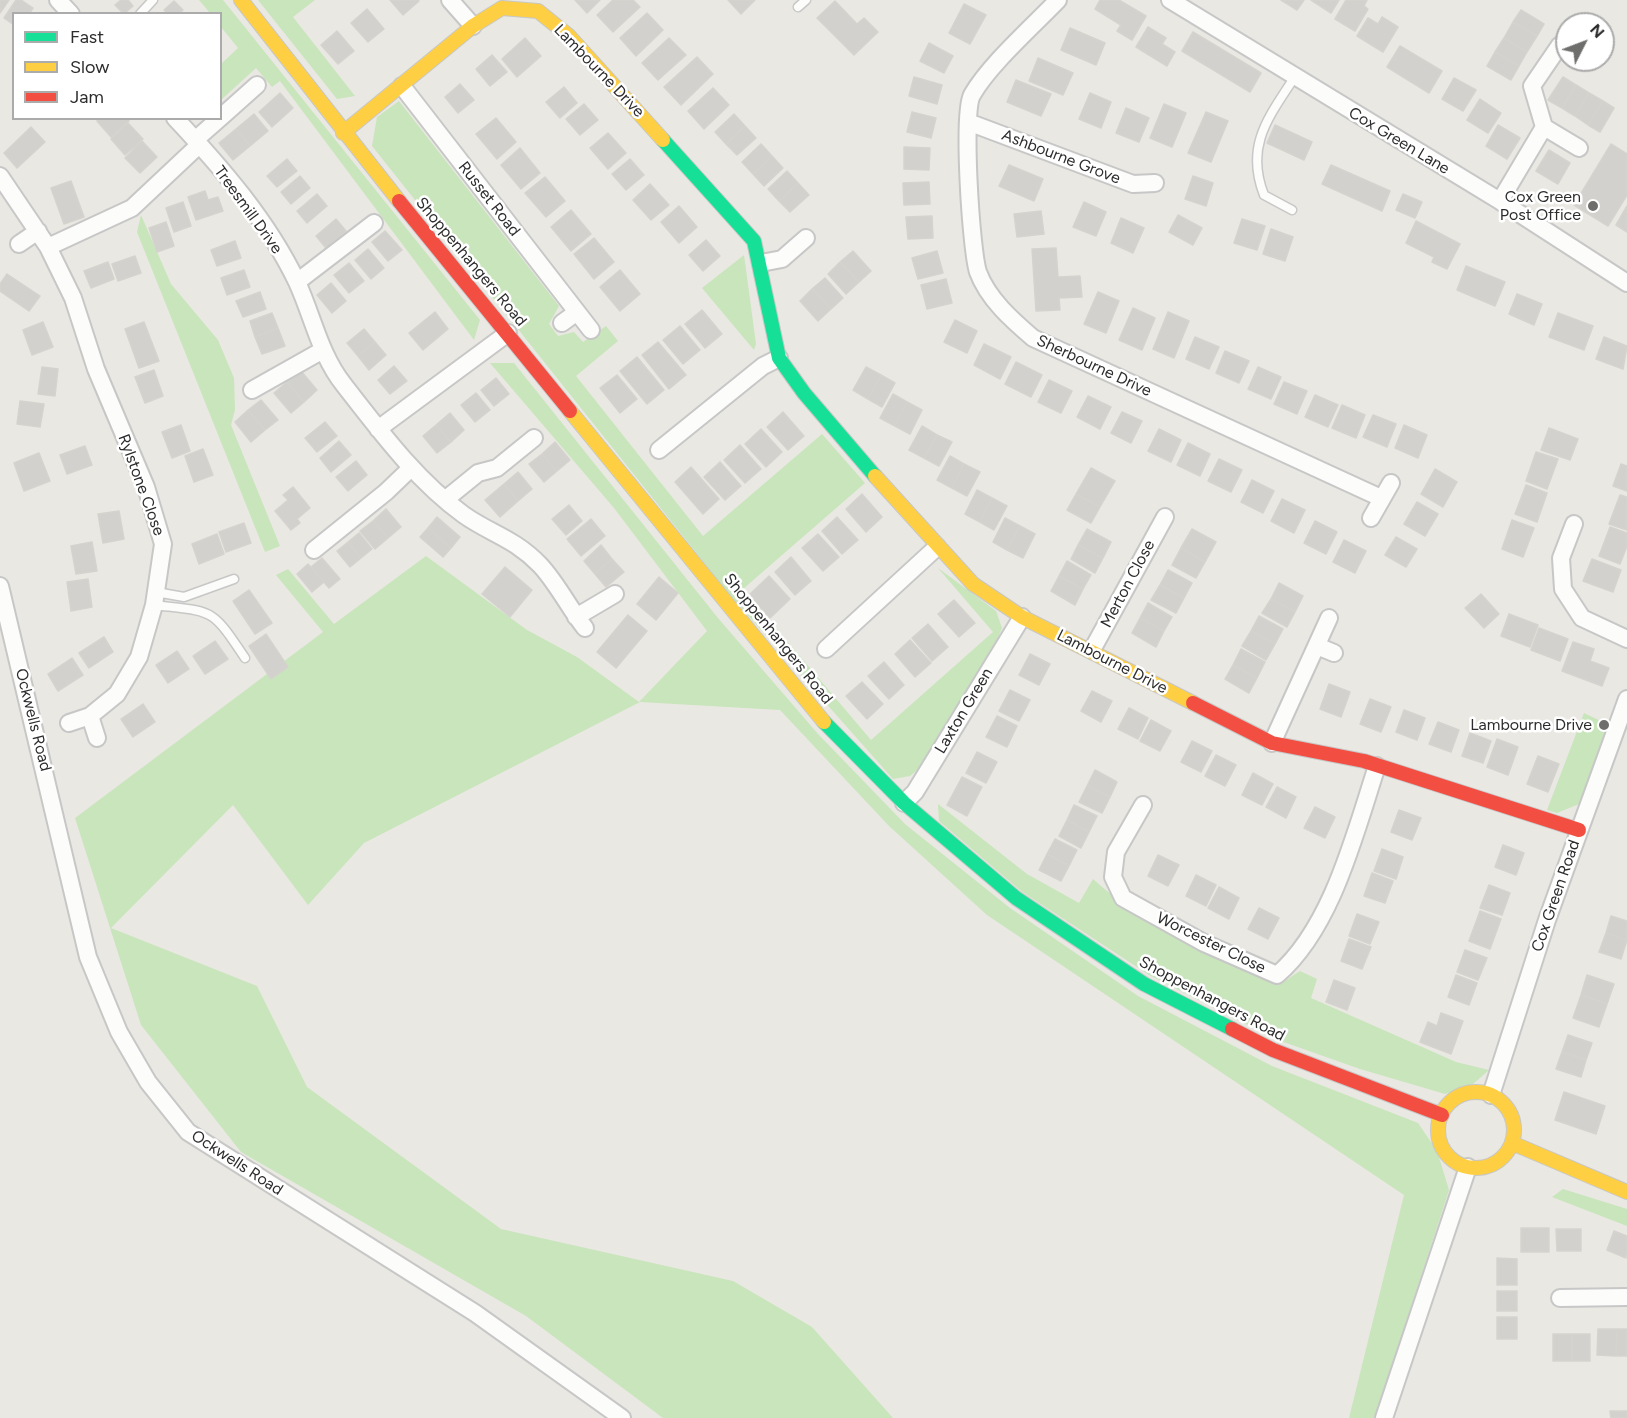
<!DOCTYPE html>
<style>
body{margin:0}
#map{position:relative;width:1627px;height:1418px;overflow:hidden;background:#eae8e2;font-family:Figtree,sans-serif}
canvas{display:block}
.legend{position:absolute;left:12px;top:12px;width:210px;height:108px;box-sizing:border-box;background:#fff;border:2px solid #ababab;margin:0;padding:8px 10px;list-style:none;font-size:18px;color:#2c2c2c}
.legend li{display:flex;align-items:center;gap:12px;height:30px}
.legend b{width:30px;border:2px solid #ababab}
.north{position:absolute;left:1555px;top:12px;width:60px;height:60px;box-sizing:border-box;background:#fff;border:2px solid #ababab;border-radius:50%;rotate:48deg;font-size:16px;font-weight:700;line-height:24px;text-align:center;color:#2c2c2c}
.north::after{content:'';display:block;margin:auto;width:21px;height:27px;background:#6e6e6c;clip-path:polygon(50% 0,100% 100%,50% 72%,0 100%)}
</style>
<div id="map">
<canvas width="1627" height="1418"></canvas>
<ul class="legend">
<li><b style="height:8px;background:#16e098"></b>Fast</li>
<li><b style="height:8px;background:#ffcf43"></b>Slow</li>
<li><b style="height:8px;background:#f24e42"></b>Jam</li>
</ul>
<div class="north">N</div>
</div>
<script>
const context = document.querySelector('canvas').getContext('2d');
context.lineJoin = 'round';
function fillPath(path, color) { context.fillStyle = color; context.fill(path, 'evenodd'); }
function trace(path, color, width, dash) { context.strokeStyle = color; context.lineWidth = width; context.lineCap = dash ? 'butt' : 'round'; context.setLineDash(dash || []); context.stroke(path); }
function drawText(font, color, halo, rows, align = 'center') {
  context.font = font + ' Figtree,sans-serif'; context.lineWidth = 5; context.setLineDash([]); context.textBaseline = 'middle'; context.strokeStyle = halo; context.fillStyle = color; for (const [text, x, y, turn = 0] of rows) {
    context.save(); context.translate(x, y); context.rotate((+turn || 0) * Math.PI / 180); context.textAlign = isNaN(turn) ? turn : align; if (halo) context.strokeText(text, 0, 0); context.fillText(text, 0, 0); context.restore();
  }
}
const green = new Path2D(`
 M199 0H223L480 320 474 340 280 81 272 87 256 68 221 100V64L238 48 221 27 220 14 210 13Z
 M258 0H315L293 17 355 96 337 99Z
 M399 101 559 306 549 324 558 336 574 332 583 342 606 326 618 341 576 376 703 536 822 434 865 483 743 589 871 740 993 632 938 568 996 611 1002 628 994 647 926 763 910 776 893 779 730 595 372 146 377 117Z
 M141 215 171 284 218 340 234 378 235 410 231 425 280 546 265 552 137 232Z
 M744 255 756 344 754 350 702 288Z
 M490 363H514L718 618 818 734 905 824 1010 908 1138 996 1272 1066 1418 1123 1437 1151 1449 1190 1375 1418H1349L1404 1195 987 915 889 826 780 710 640 702 364 843 308 905 233 805 111 928 257 986 307 1087 501 1229 733 1281 812 1327 893 1418H663L526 1316 241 1152 141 1025 75 818 323 632 276 575 288 569 334 624 426 556 527 630 577 657 639 702 707 631 614 508Z
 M1584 713 1611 726 1584 802 1557 813 1547 810Z
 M938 804 1027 874 1079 903 1093 879C1145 927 1216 955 1280 984L1300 971 1317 979 1311 998 1456 1062 1489 1070 1472 1085 1445 1094 1360 1069 1275 1039 1149 975 1021 891 939 821Z
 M1563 1189 1627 1209V1226L1552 1197Z`);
const building = new Path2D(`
 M0 0H9L0 13Z
 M16 0H21L33 8 29 14H14V25L4 18Z
 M121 0H128L133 6 124 14 115 5Z
 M390 0H418L419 1 403 15Z
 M575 0H600L587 13Z
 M613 0H633L640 7 613 32 597 15Z
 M728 0H755L741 14Z
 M1100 0H1119L1146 16 1132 40 1117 31 1121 25 1095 9Z
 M1281 0H1304L1297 10Z
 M1311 0H1339L1331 13Z
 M1346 0H1367L1364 6 1368 9 1355 31 1335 19Z
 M174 1 183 10 179 14H168L164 10Z
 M835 1 857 24 864 18 878 32 854 55 817 18Z
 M964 4 986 15 970 44 949 33Z
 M367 9 384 29 368 42 351 23Z
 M1521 10 1544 24 1537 36 1513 22Z
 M647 13 663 30 636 56 620 38Z
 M1382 17 1398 27 1383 52 1357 36 1368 18 1378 24Z
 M1513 22 1537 36 1527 52 1504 38Z
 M1148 27 1166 38 1162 44 1175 52 1167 66 1136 47Z
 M1070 28 1105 43 1096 65 1061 50Z
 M337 31 354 51 338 64 321 45Z
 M1193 32 1261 73 1250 92 1182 51Z
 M525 38 541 56 517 77 502 59Z
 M669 38 686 55 658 80 642 63Z
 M1504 38 1527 52 1519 66 1495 52Z
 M929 43 953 56 944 73 920 61Z
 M1400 46 1442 71 1429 93 1387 67Z
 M1495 52 1519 66 1511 80 1487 66Z
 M492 55 507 72 490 86 476 69Z
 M697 57 713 74 681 105 664 87Z
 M1038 58 1073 73 1063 95 1029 81Z
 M914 77 942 85 937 104 909 96Z
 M1563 77 1576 85 1562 108 1548 100Z
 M1454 78 1476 90 1463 111 1442 99Z
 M1016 80 1051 94 1041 116 1007 102Z
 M460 84 474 100 458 113 445 97Z
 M1576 85 1589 93 1575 116 1562 108Z
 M564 87 577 103 560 118 546 102Z
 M713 88 729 105 704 129 688 111Z
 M280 93 293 108 272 127 259 112Z
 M1090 93 1111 102 1101 128 1079 119Z
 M1589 93 1603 101 1588 125 1575 116Z
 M1480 99 1501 113 1488 133 1467 120Z
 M1603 101 1614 108 1600 132 1588 125Z
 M584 104 598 120 580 135 566 119Z
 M1164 104 1186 113 1172 147 1150 138Z
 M1126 108 1149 118 1139 142 1116 133Z
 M912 112 936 118 931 138 907 132Z
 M1206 112 1228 121 1211 162 1188 153Z
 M254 114 268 131 250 146 236 129Z
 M734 114 745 126 726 144 715 132Z
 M99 118H127L129 121 111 137 97 121Z
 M496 118 516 142 497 159 476 134Z
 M128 123 143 139 125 155 111 139Z
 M1275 125 1312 142 1304 160 1267 143Z
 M1498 125 1520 138 1507 159 1486 146Z
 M745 126 756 138 737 155 726 144Z
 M31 127 45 142 17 168 4 153Z
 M236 129 250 146 233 160 219 143Z
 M608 133 626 153 608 169 590 148Z
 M142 141 157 157 140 173 125 158Z
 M761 144 772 156 753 174 742 162Z
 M1611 144 1627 154V195L1608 226 1574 205Z
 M904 147 930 148 929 170 904 169Z
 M520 148 540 173 521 189 501 165Z
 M1549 150 1570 163 1558 184 1536 171Z
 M772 156 783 168 764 186 753 174Z
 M287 159 297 171 277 187 267 176Z
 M630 159 644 175 626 190 612 174Z
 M1009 165 1043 179 1034 201 999 186Z
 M1331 165 1390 191 1382 211 1322 184Z
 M787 171 798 183 779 201 768 189Z
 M300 176 310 188 291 204 281 192Z
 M1193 176 1213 183 1206 206 1185 199Z
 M545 177 565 201 546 217 525 193Z
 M71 181 84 217 64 224 51 188Z
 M929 182 930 204 904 205 903 183Z
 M798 183 809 195 790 212 779 201Z
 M650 184 669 205 651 220 633 200Z
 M205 191 208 200 218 197 223 211 196 220 188 197Z
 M317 194 327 206 307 223 297 211Z
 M1403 194 1422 202 1415 218 1396 210Z
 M183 202 191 226 174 232 166 208Z
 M1084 202 1106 212 1096 236 1073 227Z
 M679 206 697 227 679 243 661 222Z
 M1627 206V232L1616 225Z
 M571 210 591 234 571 251 551 227Z
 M1041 211 1044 234 1017 237 1014 214Z
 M1178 215 1202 228 1193 245 1169 232Z
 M932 216 933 238 908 239 906 217Z
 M1121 218 1144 228 1133 253 1111 243Z
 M336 219 346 231 326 248 316 236Z
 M1242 219 1265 226 1257 250 1234 243Z
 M1416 221 1460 244 1447 269 1432 262 1434 257 1406 243Z
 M166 222 174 246 157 252 149 228Z
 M1271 229 1293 237 1285 261 1263 254Z
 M385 231 402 250 388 261 372 242Z
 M594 238 614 262 594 279 574 254Z
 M706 240 720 256 703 271 689 255Z
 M235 241 241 258 217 266 211 250Z
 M1056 248 1058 277 1080 276 1082 297 1059 298 1060 310 1036 311 1032 249Z
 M368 249 384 268 371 279 355 260Z
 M853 251 871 271 859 282 840 262Z
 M937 251 943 273 918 279 912 258Z
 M135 256 141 273 118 281 112 264Z
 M108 262 114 279 91 288 84 271Z
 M840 262 859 282 846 294 828 274Z
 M349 263 364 281 349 293 334 275Z
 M1466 266 1505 282 1495 306 1457 290Z
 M244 270 250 287 227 295 221 278Z
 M620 270 640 294 620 311 600 287Z
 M7 274 40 296 29 311 0 291V284Z
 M825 278 843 298 831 309 812 289Z
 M946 279 952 303 927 309 921 285Z
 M331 283 346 301 332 313 317 295Z
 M812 289 831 309 818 321 800 301Z
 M260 292 266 309 243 317 236 301Z
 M1098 292 1119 301 1106 333 1084 324Z
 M1517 294 1542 304 1534 325 1509 314Z
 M1133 308 1155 318 1142 350 1119 340Z
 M702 310 722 334 705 348 685 324Z
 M435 312 448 329 423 350 409 333Z
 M1168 312 1189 321 1174 358 1153 349Z
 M272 313 278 328 255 337 250 321Z
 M1558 313 1593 326 1584 350 1549 337Z
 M955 320 977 331 967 353 944 342Z
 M43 322 53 347 32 355 23 330Z
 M144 322 159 361 139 368 125 329Z
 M680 326 700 350 683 364 663 340Z
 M278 328 285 346 262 354 255 337Z
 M364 329 375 342 358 356 347 343Z
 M1195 337 1219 347 1209 369 1186 359Z
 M1604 337 1627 346 1623 369 1596 359Z
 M375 342 386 355 369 370 358 356Z
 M658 342 686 375 669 389 642 355Z
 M984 344 1011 357 1000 379 974 365Z
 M1225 351 1249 361 1239 383 1216 373Z
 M637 357 664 390 647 404 620 371Z
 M1016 362 1042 375 1031 397 1005 384Z
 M394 366 407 381 390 394 378 380Z
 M42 367 58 369 55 396 38 394Z
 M866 367 881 375 868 399 853 390Z
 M1258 367 1281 377 1271 399 1248 389Z
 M154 370 163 396 145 403 135 377Z
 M301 371 317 390 304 402 287 382Z
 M617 375 637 399 620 413 600 388Z
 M881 375 895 383 882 407 868 399Z
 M496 378 509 394 494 406 481 390Z
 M1049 380 1072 391 1061 413 1038 402Z
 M287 382 304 402 291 413 274 393Z
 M1284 382 1307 391 1297 414 1274 404Z
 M476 393 490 410 475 422 461 405Z
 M893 394 907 402 895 426 880 418Z
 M1315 395 1338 405 1328 427 1305 417Z
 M1088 396 1111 407 1100 429 1077 417Z
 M261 400 278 420 265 430 248 410Z
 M20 401 44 404 40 427 17 424Z
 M907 402 922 410 910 434 895 426Z
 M1342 405 1365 415 1356 438 1332 428Z
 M248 410 265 430 251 442 235 422Z
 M783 412 804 436 788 450 767 427Z
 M1122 412 1142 421 1131 443 1111 433Z
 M450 413 464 430 451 442 436 425Z
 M1373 415 1396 424 1387 447 1363 437Z
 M325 422 337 436 317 452 305 438Z
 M181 425 190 451 172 458 162 432Z
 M436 425 451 442 437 453 423 436Z
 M1404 425 1427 435 1418 458 1395 448Z
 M922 426 937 435 924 458 909 450Z
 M1549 428 1578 439 1570 460 1541 450Z
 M761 429 782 452 766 467 745 444Z
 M1159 429 1181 440 1171 462 1148 451Z
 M937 435 952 442 939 466 924 458Z
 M339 441 351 455 331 472 320 458Z
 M555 442 570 460 557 471 542 454Z
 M1188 443 1210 454 1200 476 1177 465Z
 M740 445 761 469 745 483 724 460Z
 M85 446 92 465 67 474 60 455Z
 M203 449 213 475 194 482 185 456Z
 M1536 452 1558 459 1547 489 1526 481Z
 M39 453 50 481 24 491 14 463Z
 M542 454 557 471 544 482 529 464Z
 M950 456 964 464 952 488 937 480Z
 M1219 459 1242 470 1231 492 1208 481Z
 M356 461 367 475 348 491 336 477Z
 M720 462 741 486 725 500 704 477Z
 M964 464 980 472 967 496 952 488Z
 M1621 464 1627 466V491L1613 486Z
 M691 467 719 499 703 514 675 482Z
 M1091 468 1115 481 1100 507 1076 494Z
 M1435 469 1457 482 1443 507 1421 494Z
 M518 472 532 489 518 501 504 484Z
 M1252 480 1274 491 1263 513 1241 502Z
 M504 484 518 501 500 517 485 500Z
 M1526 485 1547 493 1537 522 1515 514Z
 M293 487 310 508 297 519 300 523 291 530 275 511 288 500 283 495Z
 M977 490 992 498 980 522 965 514Z
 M862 494 882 517 866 532 846 509Z
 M1076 494 1100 507 1091 523 1067 510Z
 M1620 495 1627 497V530L1609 524Z
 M992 498 1007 506 994 530 980 522Z
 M1282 499 1305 510 1294 533 1271 521Z
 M1417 502 1438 514 1425 536 1404 524Z
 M569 505 582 521 566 535 552 519Z
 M386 509 401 527 388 538 373 521Z
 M119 511 124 539 103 543 98 514Z
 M437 517 460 537 451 548 428 528Z
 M837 517 858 540 842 554 822 531Z
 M1005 518 1020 526 1007 550 993 542Z
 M591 519 605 536 581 556 567 539Z
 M1512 520 1534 528 1523 557 1502 549Z
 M373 521 388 538 375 549 360 531Z
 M1315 521 1337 532 1326 554 1304 543Z
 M244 523 251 543 226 552 219 532Z
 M1020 526 1035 534 1023 558 1007 550Z
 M1610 527 1627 533V546L1620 564 1599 556Z
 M428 528 451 548 443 557 420 537Z
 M1087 529 1111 542 1103 558 1078 545Z
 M1192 529 1216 542 1205 562 1181 548Z
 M359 533 372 549 361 558 348 542Z
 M217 534 224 554 199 564 192 544Z
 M818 534 839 557 823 571 802 548Z
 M1396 537 1417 549 1406 567 1385 555Z
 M1344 540 1366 551 1355 573 1333 562Z
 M92 542 97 571 76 574 71 546Z
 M348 542 361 558 350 567 337 551Z
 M601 545 612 559 595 574 584 561Z
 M1078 545 1103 558 1095 573 1071 559Z
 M1181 548 1205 562 1196 578 1172 565Z
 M791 557 811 581 795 595 775 572Z
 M322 558 340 579 329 588 311 567Z
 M612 559 624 572 606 587 595 574Z
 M1592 559 1621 570 1613 592 1583 581Z
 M1067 561 1091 575 1083 589 1059 576Z
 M308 564 324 582 312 592 297 574Z
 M505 567 532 590 510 617 482 594Z
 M1168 570 1192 583 1184 598 1160 585Z
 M769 576 790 599 770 618 749 595Z
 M1059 576 1083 589 1075 605 1051 591Z
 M659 577 678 593 656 620 637 604Z
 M88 579 92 607 71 611 67 582Z
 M1279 583 1303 596 1295 612 1271 599Z
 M1160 585 1184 598 1176 613 1151 600Z
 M249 590 272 623 255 634 233 601Z
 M1481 594 1499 614 1484 628 1465 608Z
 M1271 599 1295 612 1287 627 1262 613Z
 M954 600 975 623 959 637 938 614Z
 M1148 603 1172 617 1164 631 1140 618Z
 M1509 614 1538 625 1530 647 1501 636Z
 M628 615 647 631 616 668 597 652Z
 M1259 616 1283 629 1275 644 1251 631Z
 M1140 618 1164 631 1156 647 1132 633Z
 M928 624 948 647 932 661 912 638Z
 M1539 628 1568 639 1560 661 1531 650Z
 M1251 631 1275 644 1266 660 1242 646Z
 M266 634 288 667 271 679 249 646Z
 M104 637 113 652 89 668 79 653Z
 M910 640 931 663 915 677 895 654Z
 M215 641 228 659 205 674 193 656Z
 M1573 642 1594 649 1590 661 1609 668 1602 686 1562 671Z
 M1241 649 1265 662 1257 678 1233 665Z
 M177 651 189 669 168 683 156 665Z
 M1030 654 1050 664 1039 685 1019 675Z
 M72 658 83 675 58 691 48 674Z
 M884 662 904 685 889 699 868 676Z
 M1233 665 1257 678 1249 693 1225 679Z
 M862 682 883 704 867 719 846 696Z
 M1329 684 1350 692 1341 717 1320 709Z
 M1010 690 1030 700 1019 721 999 711Z
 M1092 691 1112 701 1101 722 1081 711Z
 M1370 699 1391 707 1381 732 1360 724Z
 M143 704 155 722 133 737 121 719Z
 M1129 708 1148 718 1138 739 1118 729Z
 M1404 710 1425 718 1417 740 1396 732Z
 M997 716 1017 726 1007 747 986 737Z
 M1151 720 1171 731 1160 751 1140 741Z
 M1438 722 1459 730 1451 752 1429 744Z
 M1470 733 1491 741 1483 763 1462 756Z
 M1497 739 1518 747 1508 775 1487 767Z
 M1192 741 1212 751 1201 772 1181 762Z
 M977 752 997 762 986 783 966 773Z
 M1216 755 1236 765 1225 786 1205 776Z
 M1538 756 1559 764 1548 792 1527 784Z
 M1095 770 1117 782 1110 797 1087 786Z
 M1253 773 1273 784 1262 805 1242 795Z
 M962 777 982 787 967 816 947 805Z
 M1087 786 1110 797 1102 813 1079 802Z
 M1277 787 1296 797 1286 818 1266 807Z
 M1074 805 1097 816 1089 832 1067 820Z
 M1315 807 1335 817 1325 838 1304 828Z
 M1399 810 1421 818 1412 840 1391 832Z
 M1067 820 1089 832 1081 848 1059 836Z
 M1055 839 1077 850 1069 866 1047 854Z
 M1503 845 1524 853 1516 875 1495 867Z
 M1382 849 1403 857 1396 879 1374 871Z
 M1047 854 1069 866 1061 881 1039 870Z
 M1158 855 1179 865 1168 886 1148 876Z
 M1372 873 1393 881 1385 903 1364 896Z
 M1196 875 1216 885 1206 906 1186 896Z
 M1489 885 1510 893 1502 915 1480 908Z
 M1219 887 1239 898 1229 919 1208 908Z
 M1259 908 1279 918 1268 939 1248 929Z
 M1480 911 1501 919 1490 949 1469 941Z
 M1357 914 1379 922 1370 944 1349 936Z
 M1611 916 1627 921V940L1606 933Z
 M1606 933 1627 940 1621 959 1599 952Z
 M1349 939 1371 947 1362 969 1341 961Z
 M1465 950 1487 958 1478 980 1457 972Z
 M1456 975 1477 983 1469 1005 1448 997Z
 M1587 975 1614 984 1607 1004 1581 995Z
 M1334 980 1355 988 1347 1010 1326 1002Z
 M1581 995 1607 1004 1599 1027 1573 1018Z
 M1441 1013 1463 1021 1451 1054 1420 1042 1428 1022 1437 1026Z
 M1568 1035 1592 1043 1586 1060 1562 1052Z
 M1562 1052 1586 1060 1581 1077 1556 1069Z
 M1564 1092 1605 1106 1596 1134 1555 1120Z
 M1521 1228H1549V1252H1521Z
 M1556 1229H1581V1251H1557Z
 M1614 1231 1627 1236 1626 1258 1607 1250Z
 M1497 1258 1517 1259V1285H1497Z
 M1497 1291H1517V1311H1497Z
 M1497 1317H1517V1339H1497Z
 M1598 1329H1617L1616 1356 1597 1355Z
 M1617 1329H1627V1356H1616Z
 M1553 1334H1572V1361H1553Z
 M1572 1334H1590V1361H1572Z
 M1610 1411H1627V1418H1611Z`);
const lane = new Path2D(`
 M798 7 806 0
 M140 14 153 0
 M1292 210 1264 195C1245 146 1268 118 1294 78
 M156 592 184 597 234 579
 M154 605C214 612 211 607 245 658`);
const street = new Path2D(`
 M58 0 71 14
 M450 0 473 26
 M1058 0C1033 26 989 65 972 95 962 113 971 250 978 272 988 299 1012 320 1033 338L1381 498
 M1170 0 1500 201 1627 283
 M402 86 591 330
 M175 118C221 167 268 221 297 282 313 317 320 355 344 385 380 431 416 480 464 515 491 534 514 538 540 565 557 583 569 608 585 628
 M220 118 257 85
 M968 122 1133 184 1155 183
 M1544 127 1579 148
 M195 140 220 118
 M0 176 48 247 73 298 96 369 146 487 163 544 154 605 139 657 117 694 90 716 69 723
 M1500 201 1544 127 1532 86 1560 45
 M19 244 38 231
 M48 247 132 208 199 145
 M761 263 782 259 806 238
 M297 282 374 223
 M562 323 577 312
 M252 390 323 350
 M378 429 508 333
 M659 450 763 366 779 358
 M446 499 478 473 497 468 534 438
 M1371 518 1391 483
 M1574 524 1561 558 1563 589 1582 618 1627 639
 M314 550 386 492 411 468
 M0 586 88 957 119 1032 148 1082 188 1132 475 1313 622 1418
 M576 617 615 594
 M1317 646 1334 653
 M826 649 937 547
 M1092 650 1165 517
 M90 716 97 738
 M1272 743 1329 618
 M904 803 915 792 1022 617
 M1143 805 1116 852 1113 877 1123 898 1204 943 1277 975C1332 928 1355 833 1377 766
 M1491 1095 1547 920 1627 699
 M1560 1298 1627 1297
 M1384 1418 1468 1167`);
const fast = new Path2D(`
 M663 140 754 241 779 358 804 393 875 476
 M824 722 904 803 1016 898 1144 984 1232 1029`);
const slow = new Path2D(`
 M241 0 399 201
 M343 133 473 26 502 8 538 11 569 36 663 140
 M570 411 824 722
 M875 476 973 584 1022 617 1193 703
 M1438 1130a38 38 0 1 1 76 0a38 38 0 1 1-76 0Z
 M1512 1143 1627 1192`);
const jam = new Path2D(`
 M399 201 570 411
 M1193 703 1272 743 1364 761 1579 830
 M1232 1029 1273 1050 1442 1115`);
const markers = [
 [1593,206,6,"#6e6e6c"],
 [1604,725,6,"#6e6e6c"]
];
const streetNames = [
 ["Lambourne Drive",599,71,46],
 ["Cox Green Lane",1399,141,31],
 ["Ashbourne Grove",1061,157,21],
 ["Russet Road",489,199,52],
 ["Treesmill Drive",248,210,54],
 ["Shoppenhangers Road",471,262,50],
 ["Sherbourne Drive",1094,366,25],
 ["Rylstone Close",141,485,70],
 ["Merton Close",1128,584,-62],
 ["Shoppenhangers Road",778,639,51],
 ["Lambourne Drive",1112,662,27],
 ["Laxton Green",964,711,-59],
 ["Ockwells Road",33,720,76],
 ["Cox Green Road",1556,896,-71],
 ["Worcester Close",1211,943,26],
 ["Shoppenhangers Road",1212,999,28],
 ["Ockwells Road",237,1163,33]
];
const poiNames = [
 ["Cox Green",1581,197],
 ["Post Office",1581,215],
 ["Lambourne Drive",1592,725]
];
fillPath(green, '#c8e5bc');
fillPath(building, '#d3d1cd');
trace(building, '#d5d3ce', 1.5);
trace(lane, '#c7c7c7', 11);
trace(street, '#c7c7c7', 20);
trace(fast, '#c7c7c7', 16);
trace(slow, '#c7c7c7', 16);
trace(jam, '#c7c7c7', 16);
trace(lane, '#fcfcfb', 8);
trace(street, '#fcfcfb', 16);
trace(fast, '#16e098', 14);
trace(slow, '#ffcf43', 14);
trace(jam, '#f24e42', 14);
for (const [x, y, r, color] of markers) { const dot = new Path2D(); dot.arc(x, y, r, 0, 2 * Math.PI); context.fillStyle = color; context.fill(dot); trace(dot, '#fff', 2); }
drawText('16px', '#2c2c2c', '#fff', streetNames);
drawText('16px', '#2c2c2c', '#fff', poiNames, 'right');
</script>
